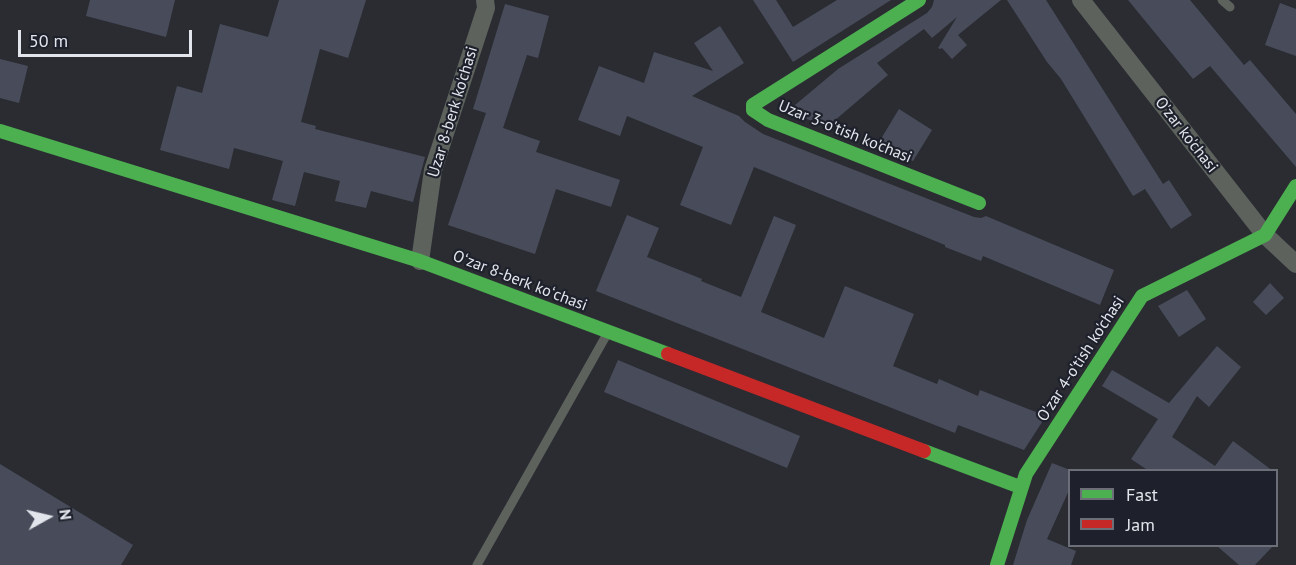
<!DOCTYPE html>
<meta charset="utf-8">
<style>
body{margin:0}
#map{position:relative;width:1296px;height:565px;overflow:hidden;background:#2a2c32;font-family:"PT Sans",sans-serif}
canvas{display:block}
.legend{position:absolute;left:1068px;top:469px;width:210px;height:78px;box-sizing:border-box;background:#1e212b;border:2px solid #6d6f78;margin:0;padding:8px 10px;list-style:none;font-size:18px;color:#e3e5ec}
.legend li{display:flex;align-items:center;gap:12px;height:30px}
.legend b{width:30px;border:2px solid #6d6f78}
.north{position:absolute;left:18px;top:487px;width:60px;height:60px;-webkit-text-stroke:4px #1e212b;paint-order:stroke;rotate:82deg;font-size:16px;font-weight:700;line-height:24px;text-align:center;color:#e3e5ec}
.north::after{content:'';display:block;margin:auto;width:21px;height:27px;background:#e3e5ec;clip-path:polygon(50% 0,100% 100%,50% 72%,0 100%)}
.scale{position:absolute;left:18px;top:30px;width:174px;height:27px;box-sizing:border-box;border:3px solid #e3e5ec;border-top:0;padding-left:8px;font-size:18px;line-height:21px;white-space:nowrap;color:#e3e5ec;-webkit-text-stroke:4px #1e212b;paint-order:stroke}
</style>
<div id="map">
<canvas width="1296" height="565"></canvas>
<ul class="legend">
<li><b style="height:8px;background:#4caf50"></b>Fast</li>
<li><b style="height:8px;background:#c62828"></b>Jam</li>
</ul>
<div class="north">N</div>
<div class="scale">50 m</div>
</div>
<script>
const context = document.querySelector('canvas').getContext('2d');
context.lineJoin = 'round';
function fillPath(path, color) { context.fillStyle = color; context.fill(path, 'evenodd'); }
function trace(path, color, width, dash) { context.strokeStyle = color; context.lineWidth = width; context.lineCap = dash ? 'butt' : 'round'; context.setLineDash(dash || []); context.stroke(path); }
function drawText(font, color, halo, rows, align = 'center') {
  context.font = font + ' "PT Sans",sans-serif'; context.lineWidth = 4.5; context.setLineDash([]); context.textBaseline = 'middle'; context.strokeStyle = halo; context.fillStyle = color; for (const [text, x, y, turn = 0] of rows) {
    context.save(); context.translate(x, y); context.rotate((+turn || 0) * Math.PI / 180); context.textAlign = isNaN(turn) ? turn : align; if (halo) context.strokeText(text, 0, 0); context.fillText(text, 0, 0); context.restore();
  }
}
const building = new Path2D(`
 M90 0H175L166 37 86 16Z
 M279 0H366L348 58 320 49 301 122 316 126 315 129 425 157 413 202 371 191 366 208 335 201 340 181 304 172 295 206 272 200 283 161 234 148 229 169 160 150 177 86 202 93 220 24 268 37Z
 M753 0H776L793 27 837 0H891L793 62Z
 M934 0H1001L958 35 967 45 952 59 942 48 940 49 938 48 957 17 932 38 924 29 877 63 888 75 827 127 807 119 795 105 838 69 927 13 932 7Z
 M1007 0H1046L1163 184 1169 180 1192 215 1171 229 1145 189 1133 196 1061 79 1047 62Z
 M1128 0H1190L1244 65 1250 60 1296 114V167L1210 66 1193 79Z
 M1280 3 1296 9V56L1265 45Z
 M505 4 549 16 538 58 527 55 503 128 540 141 536 152 620 180 611 207 556 189 535 254 448 225 486 113 473 109Z
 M720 26 744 63 692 96 739 116 745 122 763 134 974 217 981 218 986 216 1114 270 1100 305 983 256 981 261 945 247V245L754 167 731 225 680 205 703 147 627 116 620 136 578 120 599 66 644 83 654 52 713 71 694 43Z
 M0 59 28 66 19 103 0 98Z
 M899 109 932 130 913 161 876 147Z
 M627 215 659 228 647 257 702 279 701 281 741 297 774 216 796 225 761 312 824 338 845 286 914 314 893 366 937 384 939 379 978 396 980 390 1046 416 1024 450 958 425 955 433 596 291Z
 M1270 283 1284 298 1266 315 1253 302Z
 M1187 290 1206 319 1179 337 1158 306Z
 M1217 346 1241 367 1209 407 1197 396 1172 437 1215 466 1233 441 1273 471H1149L1131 459 1158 419 1102 386 1112 370 1169 403Z
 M618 360 800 436 787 468 604 392Z
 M1052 463 1070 470V488L1047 539 1076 551 1071 565H1013L1027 520Z
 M0 464 133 545 121 565H0Z
 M1217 546H1273L1255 565H1239Z`);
const lane = new Path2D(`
 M1222 0 1230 7
 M477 565 607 334`);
const street = new Path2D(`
 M1081 0 1265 235 1296 264
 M420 261 433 170 486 8 485 0`);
const fast = new Path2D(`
 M919 0 753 105V110L768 120 979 203
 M0 131 420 261 668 354
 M924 451 1020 487
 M997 565 1026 474 1142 296 1265 235 1296 186`);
const jam = new Path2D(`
 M668 354 924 451`);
const streetNames = [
 ["Uzar 8-berk ko'chasi",453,112,-73],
 ["Uzar 3-o'tish ko'chasi",845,132,22],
 ["O'zar ko'chasi",1186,135,52],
 ["Oʻzar 8-berk koʻchasi",520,281,21],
 ["O'zar 4-o'tish ko'chasi",1081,359,-57]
];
fillPath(building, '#484c5a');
trace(lane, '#5d625c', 9);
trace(street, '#5d625c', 18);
trace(fast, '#4caf50', 14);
trace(jam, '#c62828', 14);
drawText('16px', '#e3e5ec', '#1e212b', streetNames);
</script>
